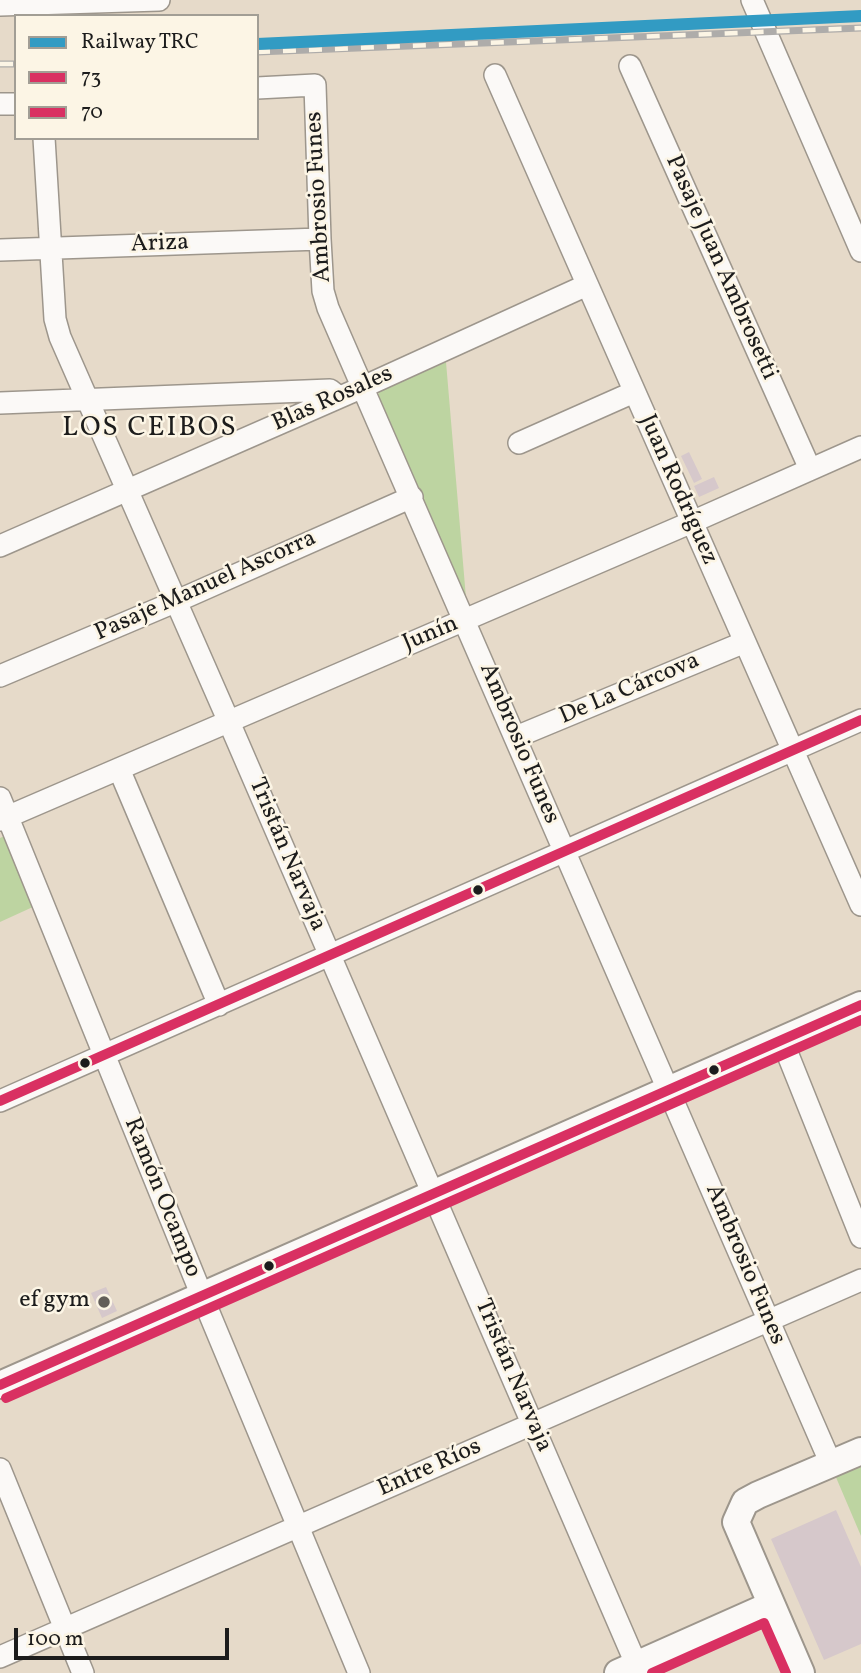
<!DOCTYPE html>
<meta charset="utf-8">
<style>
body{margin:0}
#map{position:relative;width:861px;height:1673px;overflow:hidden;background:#e6dac9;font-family:Vollkorn,serif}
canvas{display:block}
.legend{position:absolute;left:14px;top:14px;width:245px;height:126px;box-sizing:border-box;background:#fcf5e5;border:2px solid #a29e95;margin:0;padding:9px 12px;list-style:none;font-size:21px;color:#1c1c1c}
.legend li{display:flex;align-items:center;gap:14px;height:35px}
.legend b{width:35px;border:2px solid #a29e95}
.scale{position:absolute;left:14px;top:1628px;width:215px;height:32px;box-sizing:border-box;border:4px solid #1c1c1c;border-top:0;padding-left:9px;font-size:21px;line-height:24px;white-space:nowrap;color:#1c1c1c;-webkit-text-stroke:5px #fcf5e5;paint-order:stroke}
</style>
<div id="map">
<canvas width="861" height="1673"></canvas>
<ul class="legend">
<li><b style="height:9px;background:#329bc3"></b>Railway TRC</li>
<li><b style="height:9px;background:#d93062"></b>73</li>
<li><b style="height:9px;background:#d93062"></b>70</li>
</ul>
<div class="scale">100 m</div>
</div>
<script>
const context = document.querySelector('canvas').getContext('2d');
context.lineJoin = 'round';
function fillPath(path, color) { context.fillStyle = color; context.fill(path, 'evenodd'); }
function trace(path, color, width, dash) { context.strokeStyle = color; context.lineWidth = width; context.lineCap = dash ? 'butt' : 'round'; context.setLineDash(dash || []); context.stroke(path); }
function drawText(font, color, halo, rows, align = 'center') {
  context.font = font + ' Vollkorn,serif'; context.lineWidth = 5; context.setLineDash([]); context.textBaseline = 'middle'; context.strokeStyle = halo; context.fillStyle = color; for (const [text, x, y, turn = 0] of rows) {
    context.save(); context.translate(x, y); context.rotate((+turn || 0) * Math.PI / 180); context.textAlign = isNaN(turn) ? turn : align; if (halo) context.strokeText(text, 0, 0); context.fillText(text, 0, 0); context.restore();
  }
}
const green = new Path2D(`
 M446 362 466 598 377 398 380 390Z
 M7 835 35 906 0 922V838Z
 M861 1464V1536L835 1475Z`);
const building = new Path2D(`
 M689 452 702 479 694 483 681 456Z
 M714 477 719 488 699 497 694 486Z
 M106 1287 117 1311 102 1318 91 1293Z
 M836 1510 861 1567V1644L824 1660 771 1539Z`);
const minor = new Path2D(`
 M752 0 861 251
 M0 5 159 0
 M630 66 810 469
 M495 75 861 905
 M257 88 315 85 320 239 323 291 328 308 831 1464
 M0 104H16
 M44 138 55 319 60 337 229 722 640 1673
 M0 250 320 239
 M0 403 330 390 339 397
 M519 443 634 392
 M0 546 363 387 587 285
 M0 676 177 601 412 497
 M516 737 745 642
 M119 769 219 1005
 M0 798 202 1296 359 1673
 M0 820 692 522 861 447
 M782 1040 861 1237
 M0 1101 861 720
 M0 1469 83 1673
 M0 1657 861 1280`);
const major = new Path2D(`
 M0 1385 861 1005
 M618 1673 771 1605
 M801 1673 736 1522 745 1502 758 1495 861 1451`);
const rail = new Path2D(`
 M257 52 861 28
 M0 64H16`);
const bus1 = new Path2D(`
 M0 1101 861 720
 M0 1385 861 1005`);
const bus2 = new Path2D(`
 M6 1398 861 1020
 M652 1673 764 1623 786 1673`);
const rail1 = new Path2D(`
 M257 44 861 16`);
const markers = [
 [478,890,6,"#1c1c1c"],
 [85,1063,6,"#1c1c1c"],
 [714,1070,6,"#1c1c1c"],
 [269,1266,6,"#1c1c1c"],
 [104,1302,7,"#635e59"]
];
const streetNames = [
 ["Ambrosio Funes",320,197,-93],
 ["Ariza",160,245,-2],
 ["Pasaje Juan Ambrosetti",720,268,66],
 ["Blas Rosales",333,400,-24],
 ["Juan Rodríguez",677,490,66],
 ["Pasaje Manuel Ascorra",206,587,-24],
 ["Junín",431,635,-23],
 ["De La Cárcova",630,690,-23],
 ["Ambrosio Funes",518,744,67],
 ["Tristán Narvaja",286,855,67],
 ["Ramón Ocampo",161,1198,68],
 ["Ambrosio Funes",744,1265,67],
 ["Tristán Narvaja",512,1376,67],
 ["Entre Ríos",430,1469,-24]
];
const poiNames = [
 ["ef gym",90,1302]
];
const quarterNames = [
 ["LOS CEIBOS",150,430]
];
fillPath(green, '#bdd4a1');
fillPath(building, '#d6c8cb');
trace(minor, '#9d968c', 24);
trace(major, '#9d968c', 30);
trace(minor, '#fbf9f7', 21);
trace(major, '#fbf9f7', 26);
trace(rail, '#aeacaa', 7);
trace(rail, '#fcf5e5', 4.5, [13]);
trace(bus1, '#d93062', 10);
trace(bus2, '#d93062', 10);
trace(rail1, '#329bc3', 12);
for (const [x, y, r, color] of markers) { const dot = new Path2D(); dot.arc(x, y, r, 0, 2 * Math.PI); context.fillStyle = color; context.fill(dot); trace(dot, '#fcf5e5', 2.5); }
drawText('24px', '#1c1c1c', '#fcf5e5', streetNames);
drawText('24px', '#1c1c1c', '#fcf5e5', poiNames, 'right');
context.letterSpacing = '2px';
drawText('28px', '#1c1c1c', '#fcf5e5', quarterNames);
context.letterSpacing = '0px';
</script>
